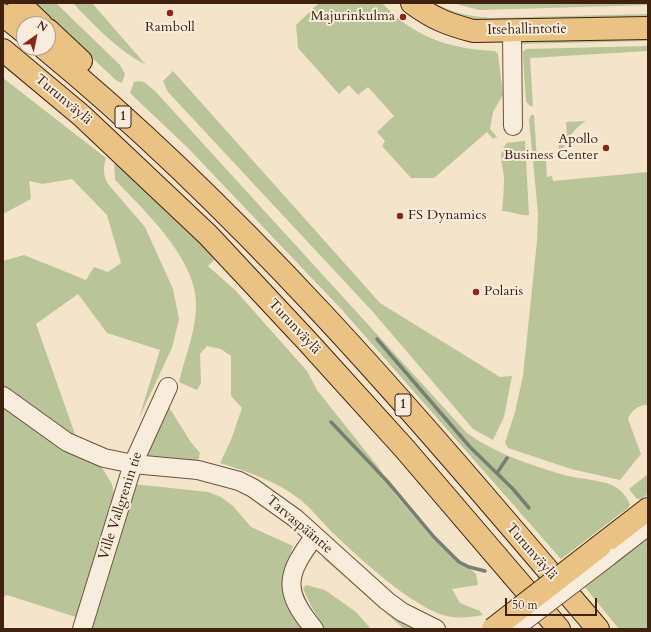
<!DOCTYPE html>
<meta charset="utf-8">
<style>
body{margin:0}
#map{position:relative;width:651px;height:632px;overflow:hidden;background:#f4e4c9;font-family:Cardo,serif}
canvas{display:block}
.frame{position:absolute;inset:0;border:4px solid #40210f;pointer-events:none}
.north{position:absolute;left:16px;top:16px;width:40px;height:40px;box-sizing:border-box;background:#f8eddc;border:1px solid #ae9b8a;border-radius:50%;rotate:33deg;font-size:11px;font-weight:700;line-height:16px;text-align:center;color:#40210f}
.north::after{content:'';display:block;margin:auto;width:14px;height:18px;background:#8f2418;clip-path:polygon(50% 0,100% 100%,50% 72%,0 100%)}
.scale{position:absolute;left:505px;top:598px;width:92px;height:18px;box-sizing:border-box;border:2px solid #40210f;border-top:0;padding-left:5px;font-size:12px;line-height:14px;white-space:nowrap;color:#40210f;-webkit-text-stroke:3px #f8eddc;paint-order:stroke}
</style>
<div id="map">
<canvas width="651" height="632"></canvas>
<div class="frame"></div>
<div class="north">N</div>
<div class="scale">50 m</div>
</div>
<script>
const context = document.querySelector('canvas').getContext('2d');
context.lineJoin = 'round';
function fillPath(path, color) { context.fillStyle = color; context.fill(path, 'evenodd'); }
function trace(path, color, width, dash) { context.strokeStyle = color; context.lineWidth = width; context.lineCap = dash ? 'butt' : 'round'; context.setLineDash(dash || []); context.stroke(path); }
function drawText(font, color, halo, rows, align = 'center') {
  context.font = font + ' Cardo,serif'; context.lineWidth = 4; context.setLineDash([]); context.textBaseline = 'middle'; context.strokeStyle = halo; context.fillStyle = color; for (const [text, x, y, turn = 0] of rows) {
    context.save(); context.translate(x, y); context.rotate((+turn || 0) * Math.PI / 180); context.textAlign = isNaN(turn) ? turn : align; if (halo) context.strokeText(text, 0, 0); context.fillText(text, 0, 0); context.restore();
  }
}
const green = new Path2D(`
 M33 3H56L120 65 125 74 122 83 117 81Z
 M73 3H92L146 65C117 50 95 26 73 3Z
 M319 3H382C413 37 450 49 495 51L498 54 503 95 493 112 490 129 497 137 493 139 487 132 434 178H411L382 146 385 141 377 132 394 116 368 87 358 95 349 85 339 94 298 48 296 25Z
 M422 3C435 3 438 5 450 10 463 15 477 17 491 18L648 14V21L471 23Z
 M453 3H648V5L479 10Z
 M648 34V41L517 44 520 40Z
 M648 46V51L530 58 533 107 529 105 526 101 523 56V52L526 49Z
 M173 71 380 303 500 377 512 376 504 417 493 440 473 429 373 312 168 92 163 81Z
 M3 78 106 158C103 168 103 175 108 184L145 227 173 289 179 319 172 348 139 418 160 350 107 333 78 294 36 324 76 437 65 435 3 389V261L24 255 86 280 94 267 108 272 121 263 107 215 72 179 42 184 29 181 31 199 3 214Z
 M138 81 144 82 155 91 467 433C496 454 533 466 568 476 582 479 599 480 612 485 621 489 627 497 630 505L628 508 561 559 343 311 188 148 130 93 134 82Z
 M531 115H534L537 160 546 161 547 177 552 176 553 181 648 172V405C639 404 631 411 628 419L641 454 620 480 571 469 508 448 505 443 515 412 523 376 537 241 538 213 529 120Z
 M586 121C574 128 567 139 562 152H559L558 137 567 136 566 122Z
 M523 141H525L529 215C520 216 511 211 502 211 503 200 504 189 504 179 504 166 496 153 507 143Z
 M114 160 216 258 208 266 235 290 307 371 317 390 379 468 393 492 430 535 476 574 478 585 452 589 460 603 480 611 483 615C471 617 459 619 447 616 414 609 357 556 332 532 321 521 310 507 298 498 275 480 247 472 220 463L231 440 242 408 231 396V356L221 349 207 346 200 354 201 383 197 390 179 382C185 356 197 329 196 302 195 258 144 210 115 180Z
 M167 404 190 441 200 453 198 462 142 458Z
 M3 406 62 446 102 468 112 484 115 499 79 618 7 595 3 597Z
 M648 474V494L641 500 636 498 629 489Z
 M133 484 208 492 221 497 233 506 251 527 293 546 288 560 284 579 303 629H88Z
 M648 534V629H619L584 586Z
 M324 556 330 558 412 629H404L323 558Z
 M306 585 325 590 356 612 371 629H325C316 616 309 603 303 588Z`);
const stream = new Path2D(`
 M377 339 470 447 513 489 529 508
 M331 422 387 481 434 537 459 562 469 567 485 571
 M497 473 507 458`);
const minor = new Path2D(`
 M512 31 513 126
 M3 396 67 442 104 458 133 464 198 470 239 481 253 488 295 518 387 601 402 612 436 629
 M608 557 648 526
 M82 629 133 464 168 387
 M314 629C282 590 286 575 314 537`);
const major = new Path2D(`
 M412 3C434 19 447 24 473 31L648 28
 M600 546 648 509`);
const highway = new Path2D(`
 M19 3 41 24
 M3 15 24 32
 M48 30 81 61
 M44 48C251 218 425 426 598 629
 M3 50 82 116 208 235 308 342 404 448 559 629`);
const minorBridge = new Path2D(`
 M514 629 608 557`);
const majorBridge = new Path2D(`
 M493 629 600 546`);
const markers = [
 [170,13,4,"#8f2418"],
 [403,17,4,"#8f2418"],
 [606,148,4,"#8f2418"],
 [400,216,4,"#8f2418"],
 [476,292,4,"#8f2418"]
];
const shields = [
 [123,117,16],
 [403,405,16]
];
const shieldNames = [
 ["1",123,117],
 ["1",403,405]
];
const poiNames = [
 ["Majurinkulma",395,17],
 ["Ramboll",170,28,"center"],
 ["Apollo",598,140],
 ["Business Center",598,156],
 ["FS Dynamics",408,216,"left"],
 ["Polaris",484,292,"left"]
];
const streetNames = [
 ["Itsehallintotie",527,30,-1],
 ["Turunväylä",63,100,40],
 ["Turunväylä",294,327,47],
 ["Ville Vallgrenin tie",121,506,-72],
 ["Tarvaspääntie",299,525,40],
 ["Turunväylä",531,552,49]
];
fillPath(green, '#b9c599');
trace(stream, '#777f74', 3.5);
trace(minor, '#6d523e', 20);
trace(major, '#40210f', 24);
trace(highway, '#40210f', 24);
trace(minor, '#f8eddc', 18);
trace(major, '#eac284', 22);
trace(highway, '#eac284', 22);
trace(minorBridge, '#6d523e', 20, []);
trace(majorBridge, '#40210f', 24, []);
trace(minorBridge, '#f8eddc', 18);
trace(majorBridge, '#eac284', 22);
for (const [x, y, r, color] of markers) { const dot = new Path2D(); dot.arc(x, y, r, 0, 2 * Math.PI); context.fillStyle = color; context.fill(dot); trace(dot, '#f8eddc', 1.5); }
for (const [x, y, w] of shields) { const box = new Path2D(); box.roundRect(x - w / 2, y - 11, w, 22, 3); context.fillStyle = '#f8eddc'; context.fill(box); trace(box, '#40210f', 1); }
drawText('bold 13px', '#40210f', null, shieldNames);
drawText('14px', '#40210f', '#f8eddc', poiNames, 'right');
drawText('14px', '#40210f', '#f8eddc', streetNames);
</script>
